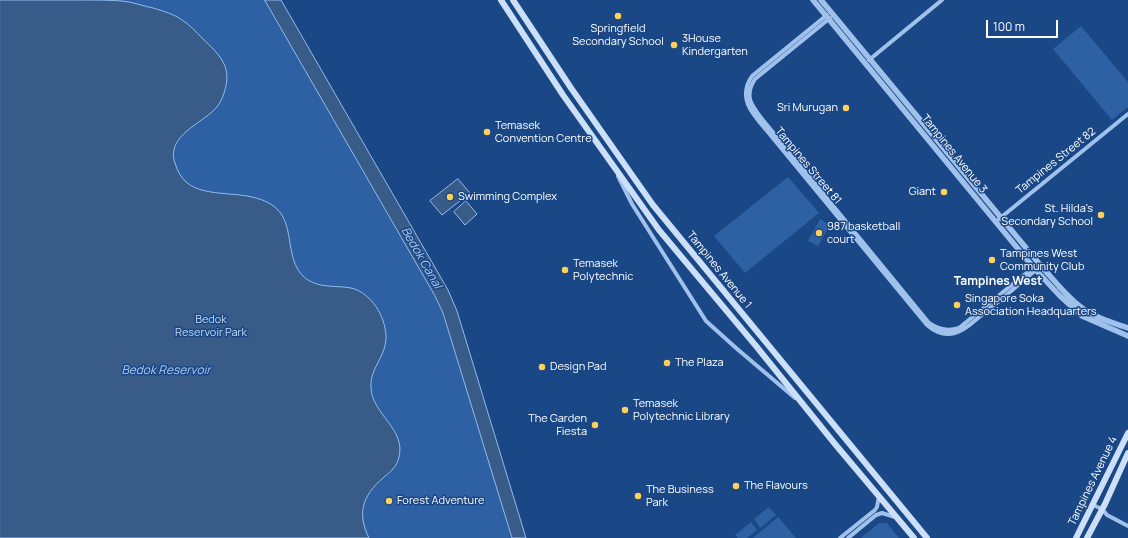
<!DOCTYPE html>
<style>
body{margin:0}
#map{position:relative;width:1128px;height:538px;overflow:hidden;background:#1a4785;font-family:Manrope,sans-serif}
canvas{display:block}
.scale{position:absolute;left:986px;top:20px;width:72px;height:18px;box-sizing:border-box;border:2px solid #fff;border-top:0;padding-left:5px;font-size:12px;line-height:14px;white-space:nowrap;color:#fff;-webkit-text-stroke:3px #1a4785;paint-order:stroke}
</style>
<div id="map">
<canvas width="1128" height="538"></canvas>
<div class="scale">100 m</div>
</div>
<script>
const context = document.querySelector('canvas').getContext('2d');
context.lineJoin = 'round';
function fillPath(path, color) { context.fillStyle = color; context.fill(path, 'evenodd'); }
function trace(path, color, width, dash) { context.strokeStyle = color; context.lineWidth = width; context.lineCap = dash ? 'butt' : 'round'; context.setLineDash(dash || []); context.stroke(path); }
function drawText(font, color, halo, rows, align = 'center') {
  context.font = font + ' Manrope,sans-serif'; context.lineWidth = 3; context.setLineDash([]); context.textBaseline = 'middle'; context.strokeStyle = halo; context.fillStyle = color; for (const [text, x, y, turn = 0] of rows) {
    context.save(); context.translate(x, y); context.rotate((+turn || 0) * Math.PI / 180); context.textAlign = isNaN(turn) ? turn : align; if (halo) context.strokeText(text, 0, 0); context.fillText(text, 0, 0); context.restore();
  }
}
const green = new Path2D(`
 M0 0H265L435 296 443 313 512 538H0Z
 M1081 26 1128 82V107L1112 120 1053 49Z
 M788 177 819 213 745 273 714 236Z
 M820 219 830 225 818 246 808 241Z
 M769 507 776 515 760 528 754 519Z
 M778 517 796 538H753Z
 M751 522 757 530 747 538H738L735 535Z
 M879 523H887L899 538H861Z`);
const water = new Path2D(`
 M0 0C27 0 54 0 82 0 95 0 110 0 122 1 133 2 143 6 153 8 163 11 174 14 182 20 190 25 196 32 202 38 220 55 233 67 224 93 222 100 218 107 212 112 196 126 164 139 176 166 178 172 181 177 186 182 207 200 247 188 272 205 297 221 283 258 304 277 318 289 335 285 351 288 369 292 382 312 385 328 391 354 369 366 371 388 372 414 406 429 399 457 397 467 390 472 383 478 362 496 357 514 369 538H0Z
 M265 0H281L448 290 457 311 526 538H512L443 313 435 296Z
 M458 179 470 193 442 215 430 201Z
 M466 201 477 214 465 225 454 212Z`);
const minor = new Path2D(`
 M827 15 752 76C735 101 757 118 772 137L927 325C935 332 944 336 955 333 964 331 971 324 978 318 998 303 1018 285 1037 269
 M830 18 755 79C744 96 751 105 762 119L929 323C939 330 948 332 959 328L1035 266
 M869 60 942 0
 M618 176 632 204 706 321 736 348 795 398
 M999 219 1128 114
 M1093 505 1102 509 1107 515 1128 526
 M840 538 875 510 877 507 879 496
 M848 538 876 515 882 513 895 517`);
const tertiary = new Path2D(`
 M813 0 1033 267 1060 296 1082 316 1128 336
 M821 0 1041 266C1055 281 1068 299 1085 310 1098 319 1114 323 1128 328`);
const secondary = new Path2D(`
 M501 0 563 95 659 230 756 346 835 444 914 538
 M513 0 571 88 653 205 927 538
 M1076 538 1128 433
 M1087 538 1105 504 1128 453`);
const markers = [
 [618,16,4,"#fed15c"],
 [674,45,4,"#fed15c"],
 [846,108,4,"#fed15c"],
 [487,132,4,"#fed15c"],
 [944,192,4,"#fed15c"],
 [450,197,4,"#fed15c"],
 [1101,215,4,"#fed15c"],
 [819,233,4,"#fed15c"],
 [992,260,4,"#fed15c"],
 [565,270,4,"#fed15c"],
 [957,305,4,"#fed15c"],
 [667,363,4,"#fed15c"],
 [542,367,4,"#fed15c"],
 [625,410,4,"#fed15c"],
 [595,425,4,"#fed15c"],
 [736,486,4,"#fed15c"],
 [638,496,4,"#fed15c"],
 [389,501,4,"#fed15c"]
];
const poiNames = [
 ["Springfield",618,29,"center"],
 ["Secondary School",618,42,"center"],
 ["3House",682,39],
 ["Kindergarten",682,52],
 ["Sri Murugan",838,108,"right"],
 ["Temasek",495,126],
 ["Convention Centre",495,139],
 ["Giant",936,192,"right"],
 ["Swimming Complex",458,197],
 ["St. Hilda's",1093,209,"right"],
 ["Secondary School",1093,222,"right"],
 ["987 basketball",827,227],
 ["court",827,240],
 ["Tampines West",1000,254],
 ["Community Club",1000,267],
 ["Temasek",573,264],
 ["Polytechnic",573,277],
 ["Singapore Soka",965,299],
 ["Association Headquarters",965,312],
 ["The Plaza",675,363],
 ["Design Pad",550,367],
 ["Temasek",633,404],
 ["Polytechnic Library",633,417],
 ["The Garden",587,419,"right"],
 ["Fiesta",587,432,"right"],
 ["The Flavours",744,486],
 ["The Business",646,490],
 ["Park",646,503],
 ["Forest Adventure",397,501]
];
const streetNames = [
 ["Tampines Avenue 3",954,154,51],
 ["Tampines Street 82",1056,161,-39],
 ["Tampines Street 81",808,166,50],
 ["Tampines Avenue 1",719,270,51],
 ["Tampines Avenue 4",1093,481,-64]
];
const parkNames = [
 ["Bedok",211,320],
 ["Reservoir Park",211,333]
];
const waterNames = [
 ["Bedok Canal",421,258,60],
 ["Bedok Reservoir",166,371]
];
const neighbourhoodNames = [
 ["Tampines West",998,282]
];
fillPath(green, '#2d61a3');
fillPath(water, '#395b88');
trace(water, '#93bcee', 1);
trace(minor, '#a0c1ec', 4);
trace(tertiary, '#a0c1ec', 5.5);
trace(secondary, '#ccdff8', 6);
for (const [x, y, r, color] of markers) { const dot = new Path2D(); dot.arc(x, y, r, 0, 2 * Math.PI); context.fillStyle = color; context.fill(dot); trace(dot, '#1a4785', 1.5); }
drawText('11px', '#fff', '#1a4785', poiNames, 'left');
drawText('11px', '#fff', '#1a4785', streetNames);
drawText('11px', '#c5dcf9', '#1a4785', parkNames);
drawText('italic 12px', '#abcbf3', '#1a4785', waterNames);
drawText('bold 12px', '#fff', '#1a4785', neighbourhoodNames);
</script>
